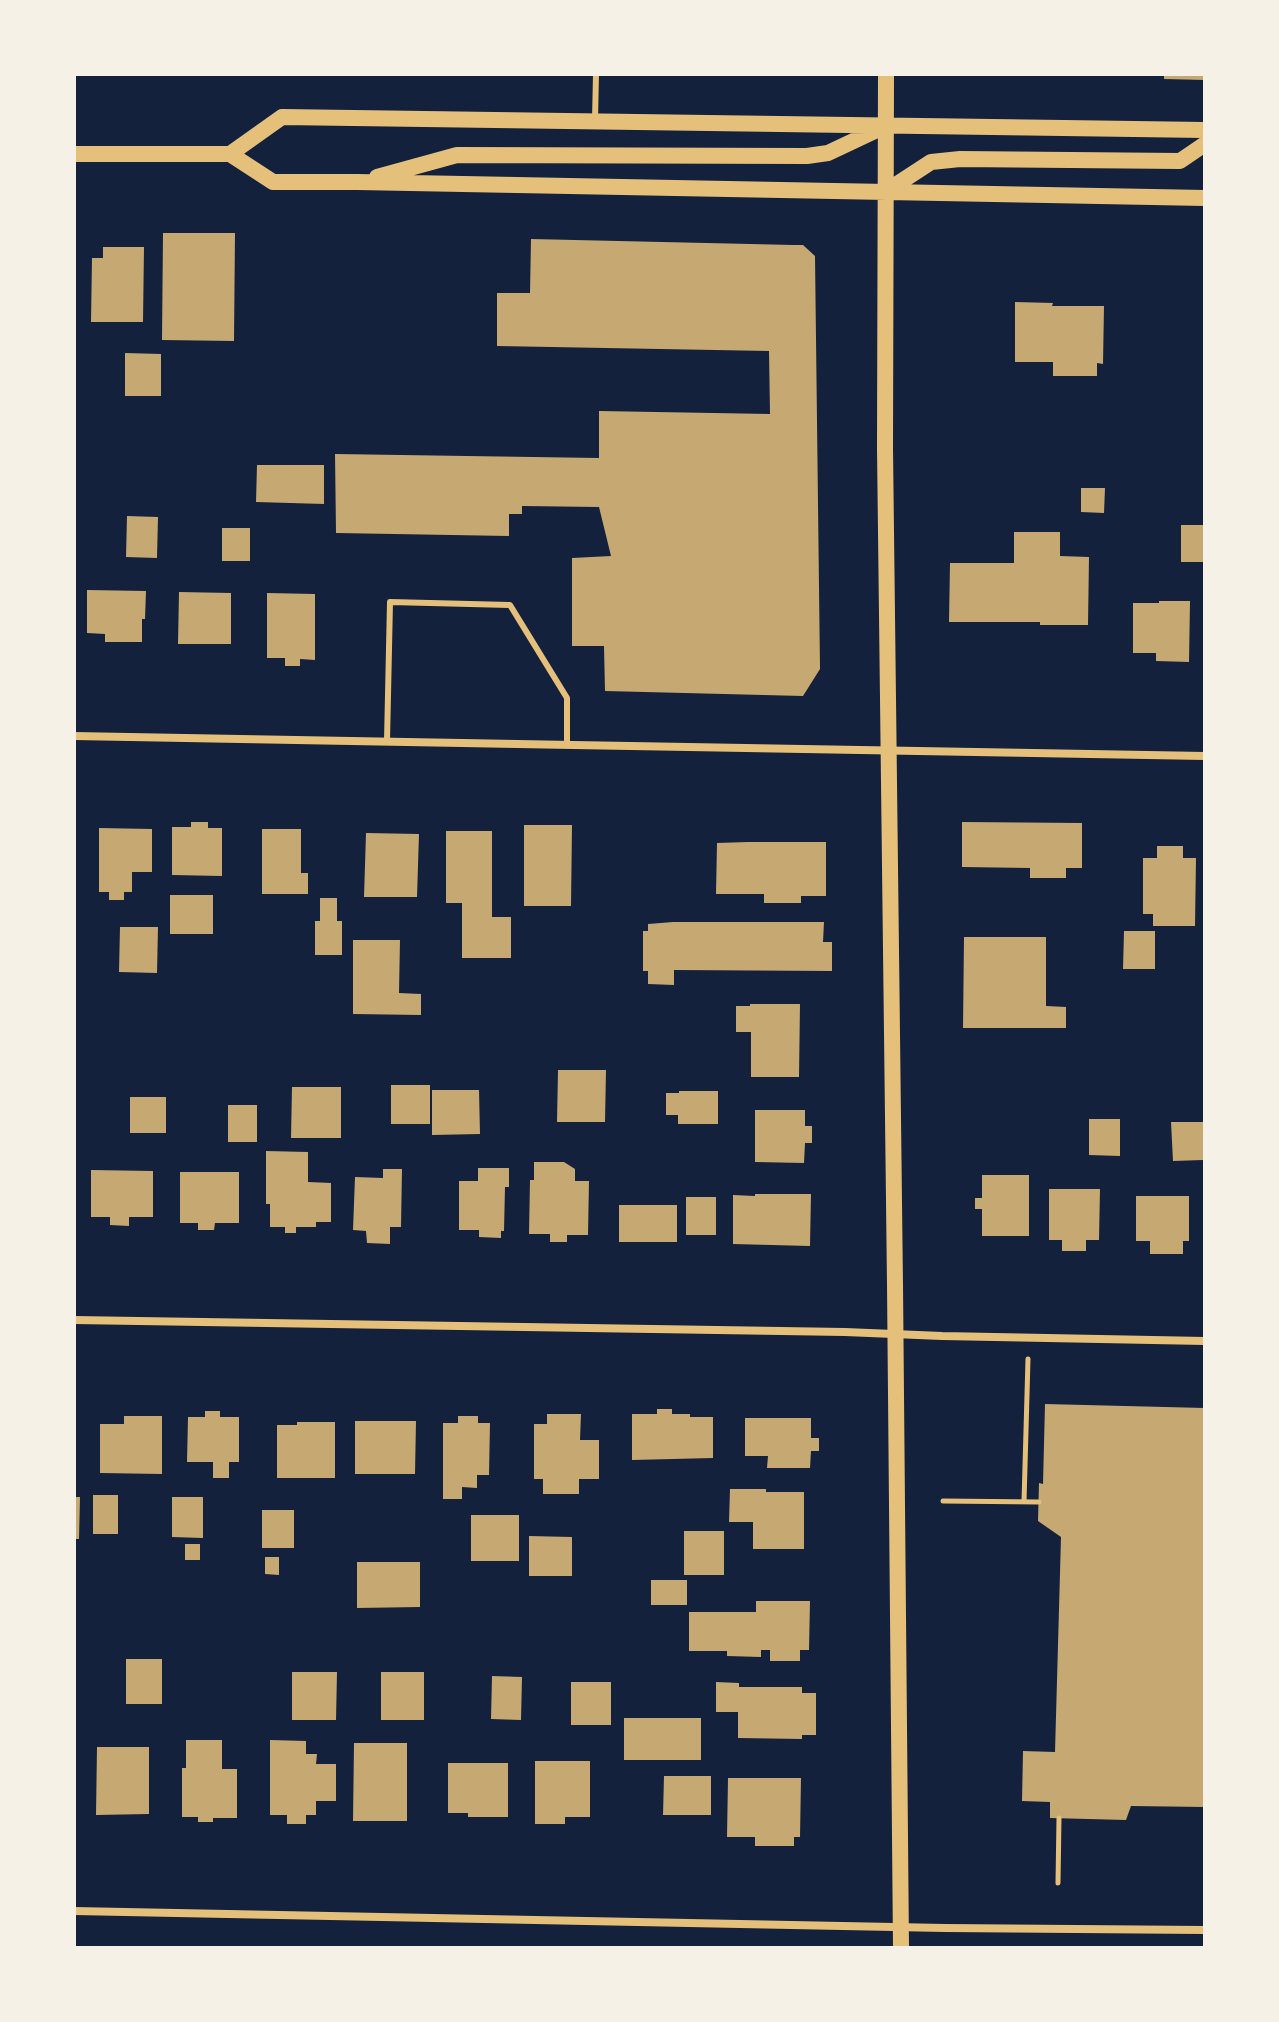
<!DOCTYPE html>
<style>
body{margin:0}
#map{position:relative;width:1279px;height:2022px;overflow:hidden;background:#14213d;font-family:Karla,sans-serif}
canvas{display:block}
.frame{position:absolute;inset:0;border:76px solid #f6f1e7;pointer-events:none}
</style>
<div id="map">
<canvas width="1279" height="2022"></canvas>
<div class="frame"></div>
</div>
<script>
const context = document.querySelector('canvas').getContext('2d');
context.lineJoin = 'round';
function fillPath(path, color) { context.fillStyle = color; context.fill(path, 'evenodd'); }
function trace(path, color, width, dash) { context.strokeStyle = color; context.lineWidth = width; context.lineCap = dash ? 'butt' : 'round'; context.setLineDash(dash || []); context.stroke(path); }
const building = new Path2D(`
 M1164 74H1205V80L1164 79Z
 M163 233H235L234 341 162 340Z
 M531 239 794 245H803L815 256 820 669 803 696 605 691 604 646H572V558L611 556 599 507 522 506V514H509V536L336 533 335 454 599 458V411L770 414 769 351 497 346V293H530Z
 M103 247H144L143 322H91L92 258H103Z
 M1015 302 1053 303 1052 306H1104L1103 364 1097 363V376H1053V362H1015Z
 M125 353 161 354V396H125Z
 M257 465H324V504L256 502Z
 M1081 488H1105L1104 513 1081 512Z
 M127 516 158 517 157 558 126 557Z
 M1181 525H1205V562H1181Z
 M222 528H250V561H222Z
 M1014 532H1060V556L1089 557 1088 625H1040V622H949L950 563H1014Z
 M87 590 146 591 145 619H142V642H105V634L87 633Z
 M179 592 231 593V644H178Z
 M267 593 315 594V660L300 659V666H285V658H267Z
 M1159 601H1190L1189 662 1156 661V653H1133V603H1159Z
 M191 822H208V828H222V876L172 875V827H191Z
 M962 822 1082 823V868H1066V878H1030V868L962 867Z
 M524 825H572L571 906H524Z
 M99 828 152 829V872H132V892H124V900H109V892H99Z
 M262 829H301V873H308V894H262Z
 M446 831H492V917H511V958H462V903H446Z
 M366 833 419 834 417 897H364Z
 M748 842H826V896H801V903H764V894H716L717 843Z
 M1157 846H1183V858H1196L1195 926H1153V914H1143V858H1157Z
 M170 895H213V934H170Z
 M320 898H337V921H342V955H315V921H320Z
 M673 922H824L823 942H832V971L674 970V985L648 984V971H643V931H648V924Z
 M120 927H158L157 973 119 972Z
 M1124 931H1155V969H1123Z
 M964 937H1046V1006L1066 1007V1028H963Z
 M353 940H400L399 993 421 994V1015L353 1014Z
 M750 1004H800L799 1077H751V1032H736V1006H750Z
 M558 1070H606L605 1122H557Z
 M391 1085H430V1124H391Z
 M292 1087H341V1138H291Z
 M432 1090H479L480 1134 432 1135Z
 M679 1091H718V1124H678V1115H666V1093H679Z
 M130 1097H166V1133H130Z
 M228 1105H257V1142H228Z
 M755 1110H805V1126H812V1143H805L804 1163 755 1162Z
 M1089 1119H1120V1156L1089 1155Z
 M1171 1122H1203V1160L1173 1161Z
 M266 1151 308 1152V1182L331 1183V1222H316V1227H296V1233H285V1227H270V1204H266Z
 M534 1162H564L575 1169V1181H589L588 1235H567V1242H550V1234H529L530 1180H534Z
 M478 1168H509V1187H505L504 1231H501V1238L479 1237V1230H459V1181H478Z
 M383 1169H402L401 1227H390V1244L367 1243 366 1231 353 1230 355 1177 383 1178Z
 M91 1170 153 1171V1217H129V1226L110 1225V1217H91Z
 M180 1172H239V1223H215L214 1230H198V1223H180Z
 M982 1175H1029V1236H982V1209H975V1198H982Z
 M1049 1189H1100L1099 1240H1086V1251H1062V1240H1049Z
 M755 1194H811L810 1246 733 1244V1195L755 1196Z
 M1136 1196H1189V1241H1183V1254H1150V1241H1136Z
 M686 1197H716V1235H686Z
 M619 1205H677V1242H619Z
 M1045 1404 1205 1408V1807L1131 1806 1126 1820 1050 1818V1802L1022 1801 1023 1751 1055 1752 1061 1537 1038 1521 1039 1483 1043 1484Z
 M657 1409H672V1414H690V1417H713V1458L632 1460V1414H657Z
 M205 1411H220V1417H239V1462H229V1478H213V1462H187L188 1417H205Z
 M547 1414H581L580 1440H599V1479H579V1494H543V1479H534V1424H547Z
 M124 1416H162V1474L100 1473V1424H124Z
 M458 1416H478V1423H490L489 1475H477V1488L462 1487V1499H443V1423H458Z
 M745 1418H811V1438H819V1451H811L810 1468H767L768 1456H745Z
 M355 1421H416L415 1474H355Z
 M297 1422H335V1478H277V1425H297Z
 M730 1489H766V1492H804V1549H753V1522H729Z
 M93 1495H118V1534H93Z
 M74 1497H80L79 1539H74Z
 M172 1497H203V1538L172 1537Z
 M262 1510H294V1548H262Z
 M471 1515H519V1561H471Z
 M684 1531H724V1575H684Z
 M529 1536 572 1537V1576H529Z
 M185 1544H200V1560H185Z
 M265 1557H279V1575L265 1574Z
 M357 1562H420V1607L357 1608Z
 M651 1580H687V1605H651Z
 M756 1601H810L809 1650H800V1661H770V1650H761V1657L727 1656V1651H689V1612H756Z
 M126 1659H162V1704H126Z
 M292 1672H337L336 1720H292Z
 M381 1672H424V1720H381Z
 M492 1676 522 1677 521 1720 491 1719Z
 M571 1682H611V1725H571Z
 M716 1682 739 1683V1687H802V1693H816V1735H802V1739L738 1738V1712H716Z
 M624 1718H701V1760H624Z
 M186 1740H222V1769H237V1818H213V1822H198V1817H182V1768H186Z
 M270 1740 306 1741V1754H317L316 1764H336V1801H316V1815H306V1824H287V1815H270Z
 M354 1743H407V1821H353Z
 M97 1747H149V1814L96 1815Z
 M535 1761H590V1817H565V1824H535Z
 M448 1763H508V1817H468V1813H448Z
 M664 1776H711V1815H663Z
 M728 1778H801L800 1837H794V1846H755V1837H727Z`);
const path = new Path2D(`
 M943 1501 1039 1502
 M1024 1502 1028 1359
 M1058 1883 1059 1818`);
const service = new Path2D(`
 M595 120 596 74
 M387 741 390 602 510 605 567 698V745`);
const minor = new Path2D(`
 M74 736C451 742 828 751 1205 756
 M74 1320 845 1332 942 1336 1205 1341
 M74 1911 945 1928 1205 1930`);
const secondary = new Path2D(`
 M886 74 885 448 895 1284 901 1948
 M74 154H230L273 182H357L1205 198
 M230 154 282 117 1205 130
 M377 177 457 155 807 156 828 153 881 128
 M885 192 931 162 960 159 1180 161 1205 144`);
fillPath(building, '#c6a872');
trace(path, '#e5c07b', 5);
trace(service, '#e5c07b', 6);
trace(minor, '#e5c07b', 8);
trace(secondary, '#e5c07b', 16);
</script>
